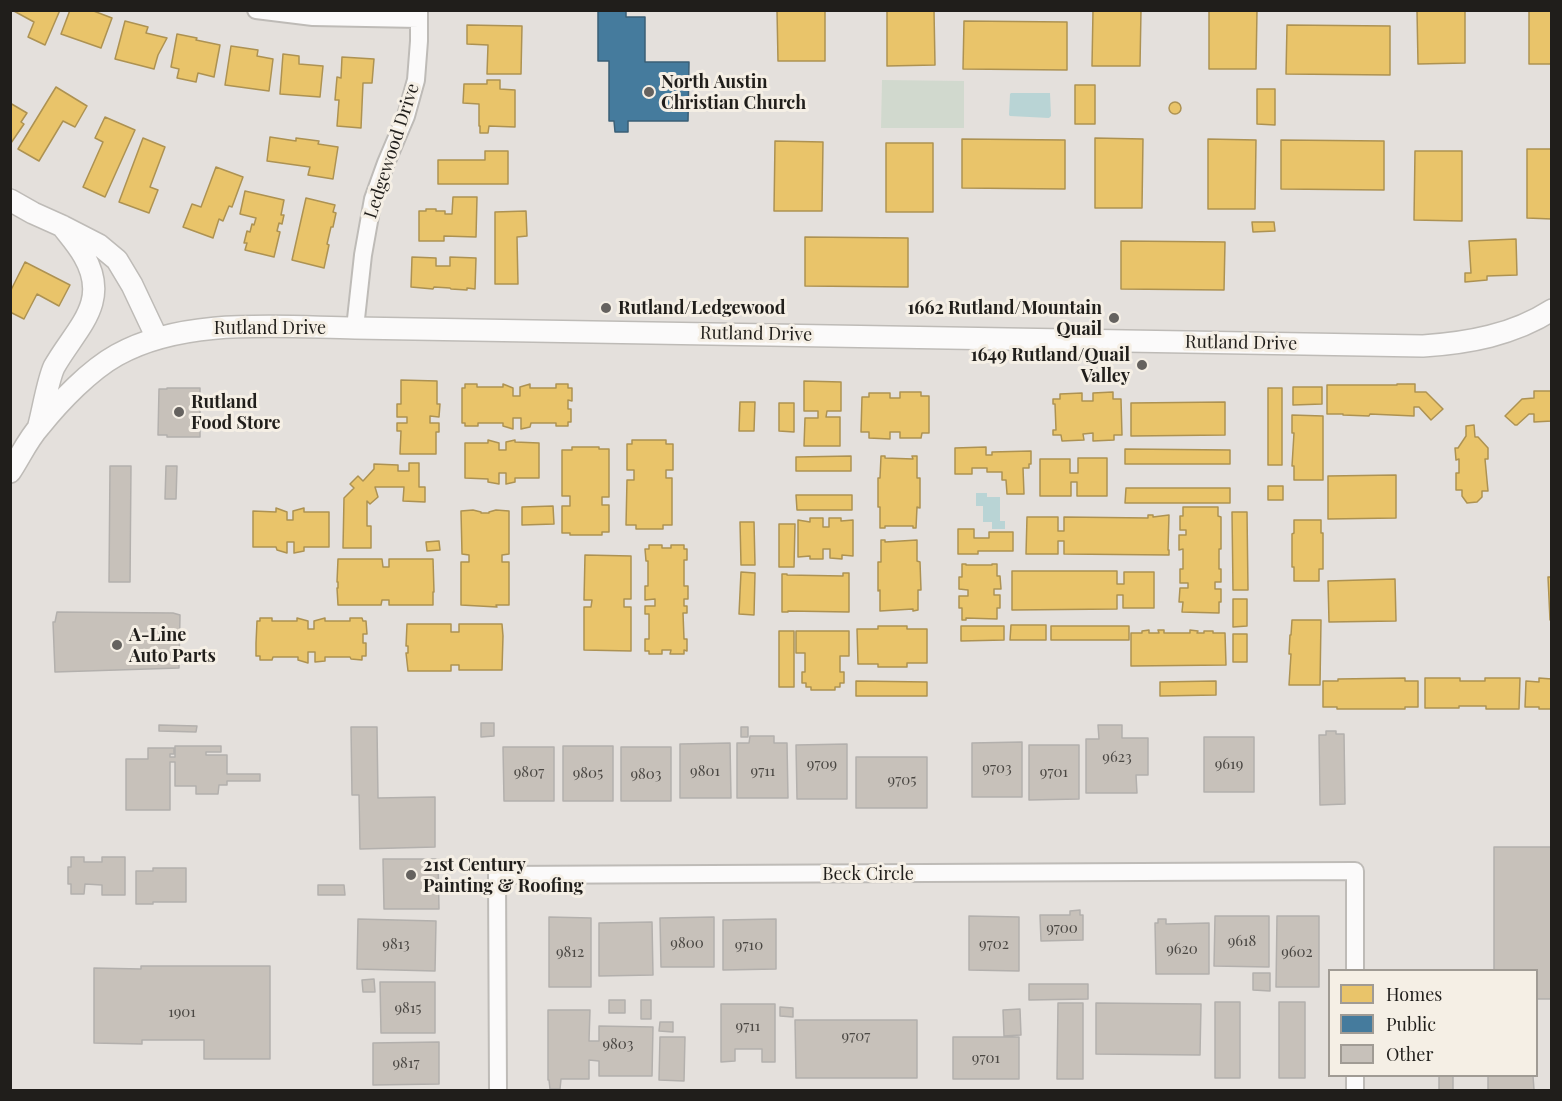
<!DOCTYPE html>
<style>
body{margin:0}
#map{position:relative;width:1562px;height:1101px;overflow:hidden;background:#e4e0dc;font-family:"Playfair Display",serif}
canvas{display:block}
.frame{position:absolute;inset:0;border:12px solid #201e1b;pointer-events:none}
.legend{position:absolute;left:1328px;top:969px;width:210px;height:108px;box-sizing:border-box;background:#f5efe5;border:2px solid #a09b94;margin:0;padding:8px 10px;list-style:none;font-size:18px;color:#201e1b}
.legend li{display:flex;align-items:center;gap:12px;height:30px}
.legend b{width:30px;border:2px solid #a09b94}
</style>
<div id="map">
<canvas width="1562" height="1101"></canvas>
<div class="frame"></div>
<ul class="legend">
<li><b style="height:16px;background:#e9c46a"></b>Homes</li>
<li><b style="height:16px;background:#457b9d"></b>Public</li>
<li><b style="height:16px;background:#c7c1ba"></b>Other</li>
</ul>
</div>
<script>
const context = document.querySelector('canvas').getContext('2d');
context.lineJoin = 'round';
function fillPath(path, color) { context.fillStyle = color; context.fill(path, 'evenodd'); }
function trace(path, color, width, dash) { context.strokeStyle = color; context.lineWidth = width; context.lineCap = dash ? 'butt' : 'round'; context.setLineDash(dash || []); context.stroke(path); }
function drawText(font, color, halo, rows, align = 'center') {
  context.font = font + ' "Playfair Display",serif'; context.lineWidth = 6; context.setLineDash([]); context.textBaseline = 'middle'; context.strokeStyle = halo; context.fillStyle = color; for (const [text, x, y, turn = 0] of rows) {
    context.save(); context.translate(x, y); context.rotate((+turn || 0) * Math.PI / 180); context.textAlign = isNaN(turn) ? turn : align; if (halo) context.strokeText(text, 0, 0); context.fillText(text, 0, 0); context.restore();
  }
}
const green = new Path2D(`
 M882 80 964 81V128H881Z`);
const water = new Path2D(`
 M1011 93H1050L1051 116 1049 118 1010 116 1009 115 1010 94Z
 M976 493H987V497H1000V521H1005V529H992V522H983V506H976Z`);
const homes = new Path2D(`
 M12 10H60L45 45 28 37 34 22Z
 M70 10H91L112 18 101 48 61 34Z
 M777 10H825V61H778Z
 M887 10H934L935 65 887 66Z
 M1093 10H1141L1140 66H1092Z
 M1209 10H1257L1256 69H1209Z
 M1417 10H1465V63L1418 64Z
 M1529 10H1552V64H1529Z
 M125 21 148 27 146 33 167 38 158 55 154 69 115 59Z
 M964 21 1067 22V70L963 69Z
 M467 25 522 26 521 74H487L488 45 467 44Z
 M1287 25 1390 26V75L1286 74Z
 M177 34 197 38 196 40 220 45 214 77 198 73 196 82 177 78 179 69 171 67Z
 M231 46 258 50 257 56 273 59 269 91 225 85Z
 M283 54 299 56V64L323 66 320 97 280 94Z
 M342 57 374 59 372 83H363L361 128 337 126 339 100H335L337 77 341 78Z
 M487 80H500V89L515 90V127L489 126 488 133H480V126H479V104L463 103 464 84H487Z
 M1075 85H1095V124H1075Z
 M56 87 87 106 75 127 63 121 39 161 18 149Z
 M1257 89H1275V125L1257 124Z
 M1169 108a6 6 0 1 1 12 0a6 6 0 1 1-12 0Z
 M10 103 27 113 21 122 24 124 11 143Z
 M105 117 135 130 105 197 83 187 103 142 95 138Z
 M270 137 296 141V138L319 141 318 144 338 147 333 179 308 175 310 167 267 161Z
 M143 138 165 147 150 187 158 190 149 213 119 202Z
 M1095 138 1143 139 1142 208H1095Z
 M962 139 1065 140V189L962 188Z
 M1208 139 1256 140 1255 209H1208Z
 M1281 140 1384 141V190L1281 189Z
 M775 141 823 142 822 211H774Z
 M886 143H933V212H886Z
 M1527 149H1552V219L1527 218Z
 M485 151H508V184H438V160H485Z
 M1415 151H1462V221L1414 220Z
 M216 167 243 177 232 207 229 206 223 221 219 219 213 238 183 227 192 204 201 207Z
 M245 191 284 200 281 215H284L282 224 279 223 277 231 280 232 274 257 245 250 247 243H244L247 231 250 232 252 224 254 225 256 218 240 214Z
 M453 197H477L476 237 444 236V241H419V211H426V209H436V211H445V214H452Z
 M306 198 335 205 333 212 336 213 333 227H331L327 244 329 245 324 268 292 260Z
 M526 211 527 236 517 237 518 284H495V212Z
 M1252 222H1274L1275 231 1253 232Z
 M805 237 908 238V287L805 286Z
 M1516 239 1517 275 1487 276V280L1465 282V273H1471L1469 241Z
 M1121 241 1225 242 1224 290 1121 289Z
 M412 257 436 258V266H450V257L476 258 475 289 467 288V290L451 289 450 288 434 287 433 289 411 287Z
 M25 262 70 285 59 306 37 294 24 319 10 312V292Z
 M401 380 437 381V404H440L439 417 430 416V423H439V432H436V454H400L401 431H397V423H407V417H397V404H401Z
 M804 381 841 382V411H827L826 417H840V446H804L805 418H818V411H804Z
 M465 384H477V387H503V384L513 388V396H520V387L530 384V388H556V384H568V388H572V401L568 400V409H571V422H568V426H556V423H531L530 427 521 429V418H513V429L503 426V423H478V426H465V423H462V388H465Z
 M1397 384H1415V392H1426L1443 409 1431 420 1419 407H1414V416L1370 414 1369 416 1343 415V414H1327V385H1397Z
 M1293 387H1322V404L1293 405Z
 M1268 388H1282V465H1268Z
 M1534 391H1551L1552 421 1534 422V414H1529L1517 425H1515L1505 416 1522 399 1534 398Z
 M900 392H921V396H929V433H922L921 438H900V432H890V439L869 438V432H861L862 397H869V393H890V398H900Z
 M1113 392V399H1121L1122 435H1114V440L1093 441V433L1083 434 1084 440 1062 441 1061 435H1053V430H1056L1055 404H1053V399H1060V394L1082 393V401H1093V393Z
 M740 402H755L754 431H739Z
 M1225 402V435L1131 436V403Z
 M779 403H794V432L779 431Z
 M1292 415 1323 416V480H1294V466H1292L1294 433H1292Z
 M1474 425 1475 437H1478L1488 448V459H1485L1488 491H1482V497L1477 502 1467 503 1462 496V490H1456V473H1459V459L1456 460 1455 448H1458L1466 436V426Z
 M488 440 499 443V450H506V442L515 440V442L539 443V478H515V482L506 484V473H499V484L488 482V479L465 478V443H488Z
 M632 440H666V444H673V470H666V478H672V525H663V529H636V525H626L627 480H634V470H627V444H632Z
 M572 447H599V449H609V497H602V505H609V532H602V535H570V533H562V506H570V496H562V450H572Z
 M986 447V455H992V452L1031 451V464H1029V468H1023L1024 494H1007L1006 480H1002V472H987V468H972V474H955V448Z
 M1125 449 1230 450V464H1125Z
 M851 456V471H796V457Z
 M881 456H885V458L913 459 912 456H917V478H920V508L917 507 916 528H913V526H885V528H880V507H878V478H880Z
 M1078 458H1107V496H1077V482H1071V496H1040V459H1070V473H1078Z
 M409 463H419V487H425V502L403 501 404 487H375L378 497 370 504 367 501V526H371V548H343L344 498 354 488 350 484 358 476 363 481 374 469V464L398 465V471H409Z
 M1396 475V518L1328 519V476Z
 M1268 486H1283V500H1268Z
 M1126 488H1230V503H1125Z
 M796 495H852V510H797Z
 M553 506 554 524 522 525V507Z
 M1183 507H1218V516L1221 517V549H1219V569H1221V582H1215V589H1221V602H1219V613L1182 612 1183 602H1179L1180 588H1188V583H1180V569H1183V549L1179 550V535H1186V530H1180V516H1183Z
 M276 508 287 512V520H293V511L304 508V512H329V547H304V551L294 553V542H287V553L277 550 276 547H253V511L276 512Z
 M473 510 481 512V513H489V512L496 510 509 511V554L502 555V562H509V605H496L497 607 461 605V562H469V555L462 554 461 511Z
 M1232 512H1247L1248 590H1233Z
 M1148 515H1153V517L1169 515 1168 550H1169V555L1064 554V541H1058V554H1026L1027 517H1058V531H1064V517L1148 518Z
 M810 518H823V527H829V518H841V521L853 520V556L842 555V559L830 558V549H823V559H810V556L798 557V520L810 522Z
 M1294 520H1321V533H1323V569H1319V581H1294V567H1292V534L1294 533Z
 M740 522H754L755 565H741Z
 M779 524H795L794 567H779Z
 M958 529H974V538H989V532H1013V551H978V554H958Z
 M881 540H885V542L917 540V561L920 562 921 590H918V610L913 611V609L880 611V590L878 591V562H881Z
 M439 541 440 550 427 551 426 542Z
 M649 545H662V548H671V545H684V549H687V560H684V586H688V599H684V606H687V613H683L684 639H687V651L684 650V654H670L671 650H662V654H649V651H645V639H649V614H645V606H655V599L645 600V586H648V561H646L645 549H649Z
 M585 555 631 556V599H624V607H631V651L584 650V607H591L592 600H584Z
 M338 559H382L383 567H389V559H433L434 592H433V605H389V600H382L381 605H338L337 588H338V582H337Z
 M962 564H966V565H992V564H997V576H1000L1001 589H994V595H1000V608H997V619L966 618V620H962V608H959V596H968V590L959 589V577H962Z
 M1012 571H1117V584H1124V572H1154V608H1123V595H1117V609L1012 610Z
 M741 572 755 573 754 615 739 614Z
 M843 573H849V612L788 611V612H782V574H787V575L843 576Z
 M1548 577H1552V620H1550Z
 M1395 579 1396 621 1329 622 1328 581Z
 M1233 599H1247V626L1233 627Z
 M260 618H272V621H297V618L308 621V629H314V621L325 618V621H350V618H362L363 621H366L367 634H363V643H366V656H362V660L351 659 350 657H325V661L315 662V652H308V663L298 660V657H273L272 660H260V656H256V643L257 621H260Z
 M1292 620H1321L1320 685H1289L1291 654H1289L1290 635H1291Z
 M407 624H451V632H459V624H502L503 636 502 670H459V665H451V671H408L406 653H408V646H406Z
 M1011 625H1046V640H1010Z
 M878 626H907V629H927V663H907V667H878V664H858L857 629H878Z
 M961 626H1004V640L961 641Z
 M1051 626H1129V640H1051Z
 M1149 630V633H1159L1158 630H1164V633H1190V630L1198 631 1197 633H1204V631H1213V633H1225L1226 665 1131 666V633H1142V631Z
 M779 631H794V687H779Z
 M796 631H849V656H840V672H844V683H840V687H835V690H811V687H806V683H802V672H805V653H796Z
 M1233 634H1247V662H1233Z
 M1405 678V681H1418V707H1405V709H1337V707H1323V681H1338V679Z
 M1425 678H1460V681H1485V678H1520L1519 709H1486V706H1459V708H1425Z
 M1539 678 1552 679V709H1539V707H1525L1526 681 1539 682Z
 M856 681 927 682V696H856Z
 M1216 681V695L1160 696V682Z`);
const public = new Path2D(`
 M598 10H626V17H645V62H689L688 121H628V132H615L614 121H609V61H598Z`);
const building = new Path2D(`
 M167 388H200V437H167V435H158L159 389H167Z
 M110 466H131L130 582H109Z
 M166 466H177L176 499H165Z
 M57 612 173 613 180 615 179 668 55 672 53 622H55Z
 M481 723H494V736L481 737Z
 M159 725 197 726 196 732 159 731Z
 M1098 725H1122V738H1148V775H1136L1137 793H1086V739H1099Z
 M351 727H377L378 798 435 797V847L360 849 359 795H352Z
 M741 727H748V737H741Z
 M1326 731H1336V734H1344L1345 804 1320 805 1319 735H1326Z
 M750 736H774V743H787L788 798H737V743H749Z
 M1204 737H1254V792H1204Z
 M1022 742V797H972V743Z
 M730 743 731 798H680V744Z
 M847 744V799H797L796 745Z
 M1029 745H1079V799L1029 800Z
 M175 746H221V752H206V755H227V774H260V781H227V785H219L218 794H196V786H175V762H170V810H126V759H148V748H174V754H170V757H175Z
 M563 746H613V801H563Z
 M503 747H554V801H504Z
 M621 747H671V801H621Z
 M856 757H927V808H856Z
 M1494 847H1552V999H1536V970H1494Z
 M71 857H84V862H102V857H125V895H102V885L85 884 84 894H71V884H68V867H71Z
 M383 859H438L439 909H384Z
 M153 868H186V902H153V904H136V871H153Z
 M318 885H344L345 895H318Z
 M1080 910V915H1083V940L1041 941 1040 915H1070V911Z
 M969 916 1019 917V971L969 970Z
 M1215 916H1269V967L1214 966Z
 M1277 916H1319V987H1276Z
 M549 917 591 918V987H549Z
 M714 917V967H661L660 918Z
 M358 919 436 921 435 971 357 969Z
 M776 919V969L723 970V920Z
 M1158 919H1166V924L1209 923V974H1156L1155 923H1158Z
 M652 922 653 975 599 976V923Z
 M141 966H270V1059H204V1040H142V1044L94 1043V968L141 969Z
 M1253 973H1270V991L1253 990Z
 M374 979 375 992H363L362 980Z
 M380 982H435V1033H381Z
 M1029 984H1088V999L1029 1000Z
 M609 1000H625V1013H609Z
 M641 1000H651V1019H641Z
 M1215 1002H1240V1078H1215Z
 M1279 1002H1305V1078H1279Z
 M1058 1003H1083V1079H1057Z
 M1096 1003 1201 1004 1200 1055 1096 1054Z
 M721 1004H775V1062H762V1049H735V1061L721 1062Z
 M780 1007 793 1008V1017L780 1016Z
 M1020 1009 1021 1035 1004 1036 1003 1010Z
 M548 1010H590L589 1041H599V1026L653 1027 652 1076H599V1061L589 1060V1079H561L560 1089H550L549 1080H548Z
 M795 1020H917V1078H796Z
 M660 1022H673V1032L659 1031Z
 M660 1037H685L684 1081 659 1080Z
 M953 1037H1019V1079H953Z
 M439 1042V1084L373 1085V1043Z
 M1439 1076H1453V1090H1439Z
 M1488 1076H1533L1534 1090H1488Z`);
const minor = new Path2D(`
 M256 10 313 17 419 19
 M355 328 363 255 373 199 386 163 406 116 416 80 419 41V10
 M1355 1076V1090
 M498 1090 497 875 1355 871V970`);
const tertiary = new Path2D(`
 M10 200 33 213 62 226 99 245 117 260 132 285 157 338
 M39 425C43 410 48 380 54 367 76 328 111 303 84 256 78 245 69 235 62 226
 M10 472C20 457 28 439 40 426 60 401 90 370 117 355 185 317 279 327 355 328L1423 346C1468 343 1513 335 1552 310`);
const markers = [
 [649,92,6,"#65625f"],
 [606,308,6,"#65625f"],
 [1114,318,6,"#65625f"],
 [1142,365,6,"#65625f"],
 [179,412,6,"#65625f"],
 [117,645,6,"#65625f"],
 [411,875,6,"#65625f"]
];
const numberNames = [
 ["9623",1117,757],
 ["9709",822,764],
 ["9619",1229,764],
 ["9703",997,768],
 ["9801",705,771],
 ["9711",763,771],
 ["9807",529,772],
 ["9701",1054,772],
 ["9805",588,773],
 ["9803",646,774],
 ["9705",902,780],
 ["9700",1062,928],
 ["9618",1242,941],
 ["9800",687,943],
 ["9813",396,944],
 ["9702",994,944],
 ["9710",749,945],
 ["9620",1182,949],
 ["9812",570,952],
 ["9602",1297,952],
 ["9815",408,1008],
 ["1901",182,1012],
 ["9711",748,1026],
 ["9707",856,1036],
 ["9803",618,1044],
 ["9701",986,1058],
 ["9817",406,1063]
];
const poiNames = [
 ["North Austin",661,82],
 ["Christian Church",661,103],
 ["Rutland/Ledgewood",618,308],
 ["1662 Rutland/Mountain",1102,308,"right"],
 ["Quail",1102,329,"right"],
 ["1649 Rutland/Quail",1130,355,"right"],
 ["Valley",1130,376,"right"],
 ["Rutland",191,402],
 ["Food Store",191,423],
 ["A-Line",129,635],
 ["Auto Parts",129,656],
 ["21st Century",423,865],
 ["Painting & Roofing",423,886]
];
const streetNames = [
 ["Ledgewood Drive",392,151,-72],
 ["Rutland Drive",270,328],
 ["Rutland Drive",756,334,1],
 ["Rutland Drive",1241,343,1],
 ["Beck Circle",868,874]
];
fillPath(green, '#d1d9ce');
fillPath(water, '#b9d4d5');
fillPath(homes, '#e9c46a');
trace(homes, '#ad9252', 1.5);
fillPath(public, '#457b9d');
trace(public, '#3a5f76', 1.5);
fillPath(building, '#c7c1ba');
trace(building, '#b3b0ad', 1.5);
trace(minor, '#bebbb7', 20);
trace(tertiary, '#bebbb7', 24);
trace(minor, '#fbfafa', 16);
trace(tertiary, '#fbfafa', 21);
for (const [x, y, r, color] of markers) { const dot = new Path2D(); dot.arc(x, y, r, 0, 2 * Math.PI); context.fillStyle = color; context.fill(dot); trace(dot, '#f5efe5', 2); }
drawText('15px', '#4a4743', null, numberNames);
drawText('bold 18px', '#201e1b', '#f5efe5', poiNames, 'left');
drawText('18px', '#201e1b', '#f5efe5', streetNames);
</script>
